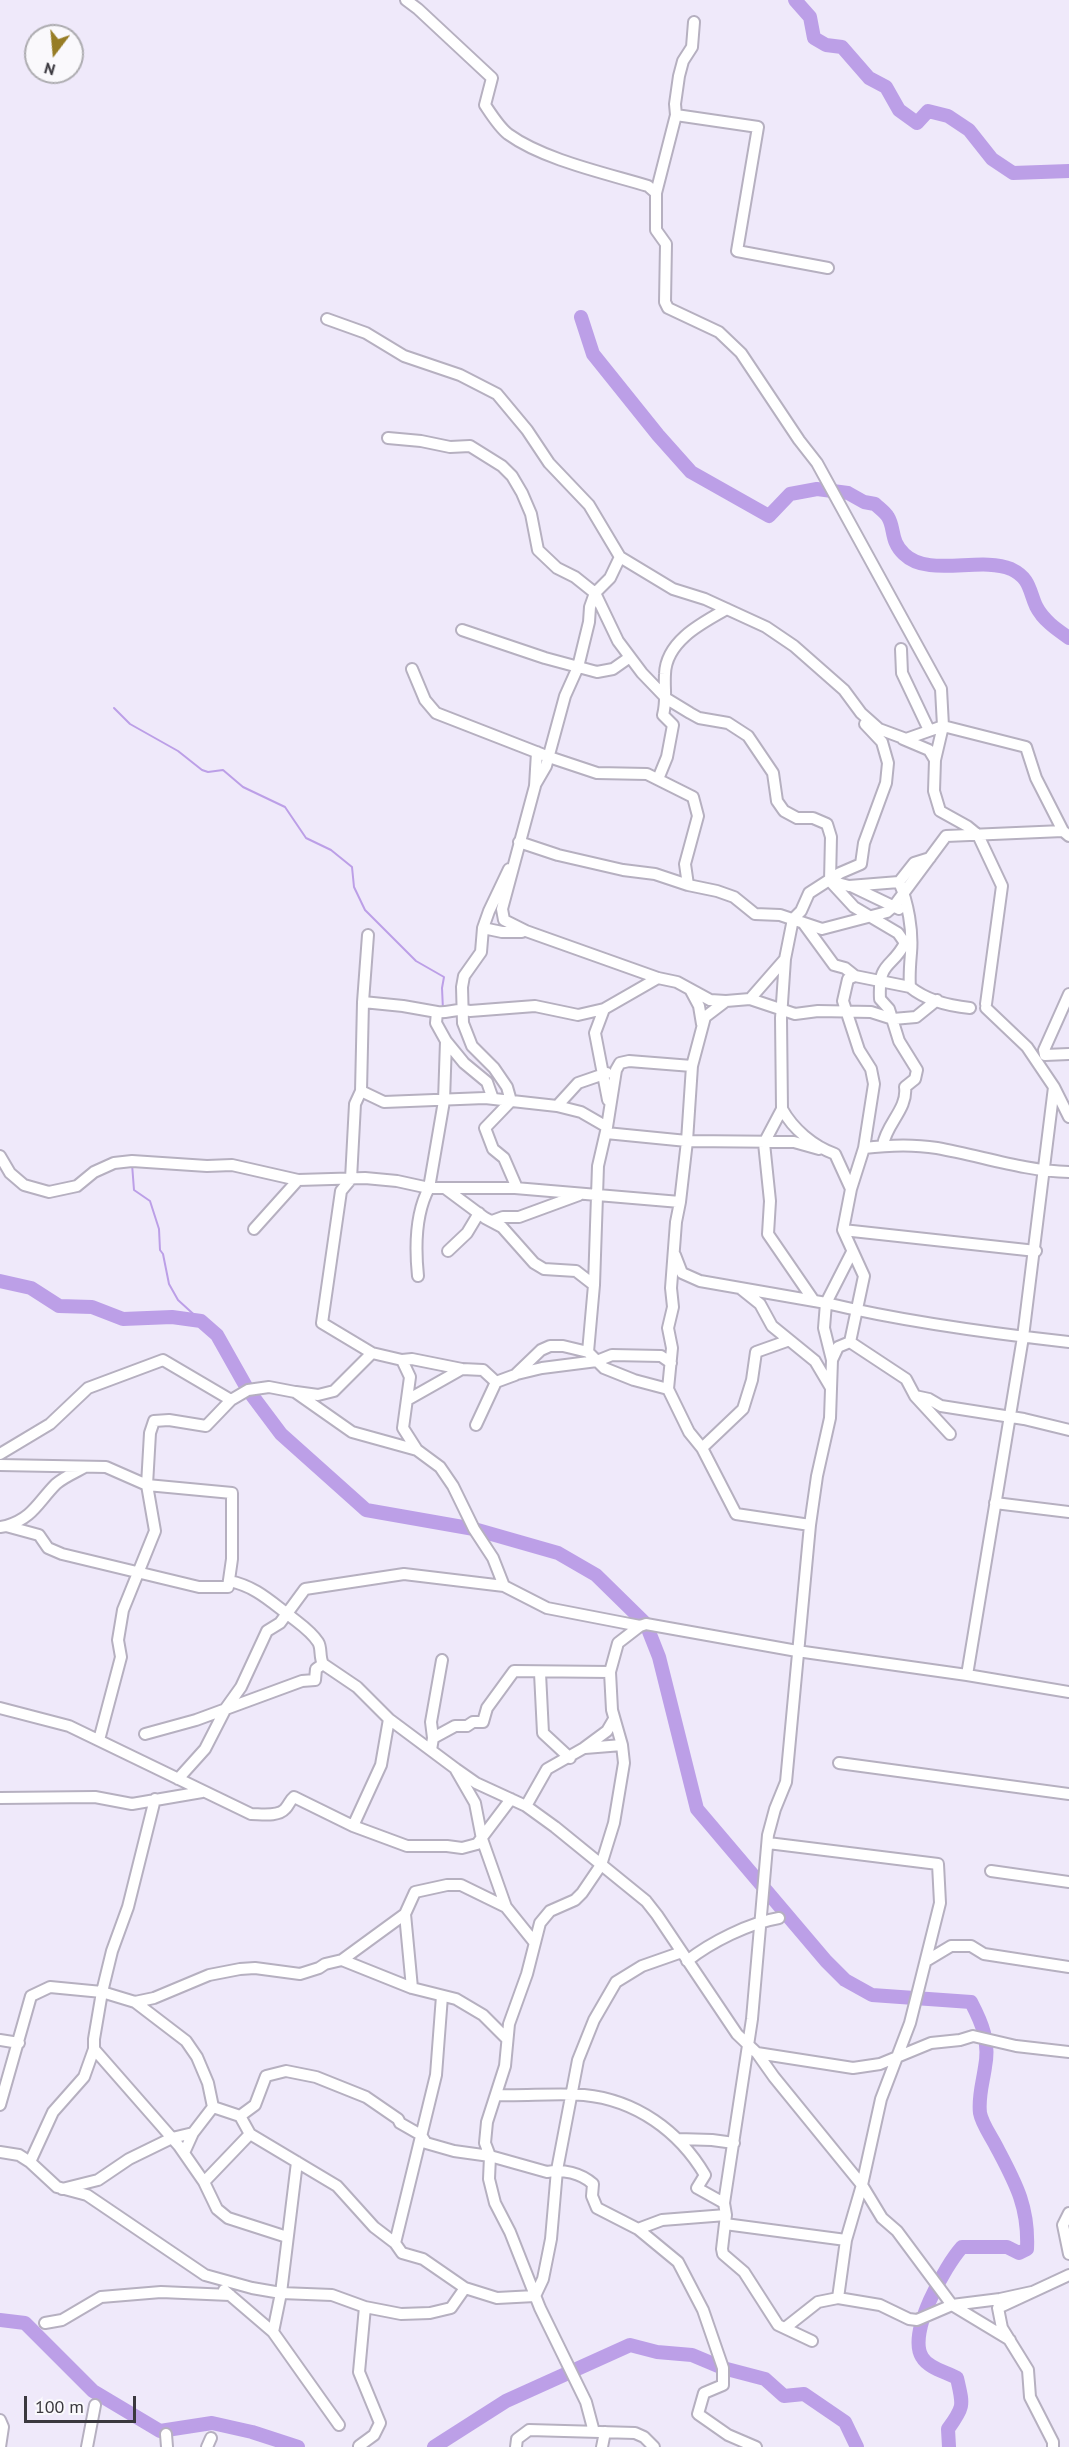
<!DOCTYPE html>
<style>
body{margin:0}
#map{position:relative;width:1069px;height:2447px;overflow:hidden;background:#efe9fa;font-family:"PT Sans",sans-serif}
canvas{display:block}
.north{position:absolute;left:24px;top:24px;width:60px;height:60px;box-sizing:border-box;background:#faf9fc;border:2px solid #adacb0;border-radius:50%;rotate:196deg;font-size:16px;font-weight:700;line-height:24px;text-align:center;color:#3a383e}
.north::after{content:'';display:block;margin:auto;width:21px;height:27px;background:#977d25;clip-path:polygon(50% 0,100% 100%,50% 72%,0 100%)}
.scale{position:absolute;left:24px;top:2396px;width:112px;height:27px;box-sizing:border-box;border:3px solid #3a383e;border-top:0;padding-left:8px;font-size:18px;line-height:21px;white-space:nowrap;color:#3a383e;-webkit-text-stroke:4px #faf9fc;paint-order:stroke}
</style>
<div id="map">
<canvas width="1069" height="2447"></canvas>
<div class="north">N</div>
<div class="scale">100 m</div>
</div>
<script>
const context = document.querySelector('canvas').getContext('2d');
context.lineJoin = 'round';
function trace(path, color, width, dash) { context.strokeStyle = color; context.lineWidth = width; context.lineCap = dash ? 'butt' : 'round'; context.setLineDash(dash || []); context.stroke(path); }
const stream = new Path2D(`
 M114 708 130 724 178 751 202 770 208 772 223 770 243 787 285 807 306 838 331 850 352 867 354 887 365 910 416 961 444 977 442 988 443 1010
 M132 1164 134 1190 150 1201 159 1229 160 1250 163 1254 169 1284 178 1300 201 1321`);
const river = new Path2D(`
 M795 0 810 17 814 38 826 45 842 47 869 78 886 87 899 110 917 123 928 111 948 116 969 130 992 159 1013 173 1069 171
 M581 317 593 354 658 435 691 472 769 516 790 494 817 489 848 493 864 502 875 504C879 508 885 512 888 517 895 528 890 541 904 554 928 578 980 556 1011 569 1030 578 1029 590 1036 606 1043 620 1056 629 1069 638
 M0 1281 31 1288 59 1306 92 1307 123 1319 172 1317 201 1321 217 1335 248 1390 281 1434 366 1510 474 1529 558 1553 596 1575 646 1624 659 1657 697 1809 826 1961 845 1980 872 1995 971 2002C982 2023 990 2042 985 2067 983 2082 978 2097 980 2113 982 2124 991 2136 996 2146 1015 2182 1029 2206 1027 2249L1019 2253 1007 2247H962C945 2266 907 2333 922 2357 928 2368 946 2372 957 2378 963 2405 965 2406 948 2429L949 2447
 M0 2320 25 2323 93 2391 160 2431 212 2423 252 2432 298 2447
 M434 2447 506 2401 630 2345 657 2352 692 2355 723 2368 765 2379 784 2396 804 2394 845 2422 857 2447`);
const minor = new Path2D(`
 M406 0 418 9 492 78 485 105C491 114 499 127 508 134 544 160 605 173 648 186L656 193V230L666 244 665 302 668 308 719 332 741 353 799 440 817 463 941 689 943 726 935 760
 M676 115 675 104 679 76 683 61 692 47 694 22
 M656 193 676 115 758 127 737 251 828 268
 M327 319 366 333 404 356 460 375 497 394 527 430 549 463 589 505 620 557 673 589 705 599 766 627 794 646 844 690 861 713 879 729 906 739 943 726 1026 747 1036 778 1063 831 1069 836
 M388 438 421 441 450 447 470 446 502 466 512 476 522 493 531 514 538 550 557 568 575 577 595 593 618 641 642 673 667 699 690 713 699 718 728 723 748 736 773 773 777 801 784 811 797 818H813L827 824 831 837 830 881 854 907 898 933 905 943C892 969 878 960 880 999L889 1009 899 1041 917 1070 915 1079 905 1087C908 1109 886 1124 883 1145
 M462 630 545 658 597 672 613 669 630 657
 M901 649 902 673 929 730
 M412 669 425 700 436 713 549 757 597 773 647 774 693 797 698 816 685 864 688 885
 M903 739 929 750 935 760 934 791 940 811 967 826 978 835 1002 886 986 1004
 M537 752 535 786 502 909 504 920 526 931 658 978 677 982 710 1000 726 1001
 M658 779 667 757 673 725 663 715C667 700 664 689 665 674 666 641 702 623 727 609
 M535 785 546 766 565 696 578 667 589 622 590 607 595 593 610 578 620 557
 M519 842 558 855 623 870 655 874 688 885 717 891 734 897 755 914 780 915 822 929 887 912 894 906 946 836 1063 831
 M509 869 489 911 483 928 481 952 464 976 462 987 463 1023 472 1046 494 1068 507 1087 511 1101 485 1128 493 1149 504 1158 517 1188
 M830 881 849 886 899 882 914 863 930 858
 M899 882C908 902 913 931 911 953 910 965 909 975 910 987 926 1000 950 1006 970 1008
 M851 886 899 909
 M804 924 834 965 845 968 855 976 910 987
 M483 928 502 932H522
 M368 935 363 1002 361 1091 355 1104 351 1179 341 1191 322 1323 372 1353 402 1360 412 1359 462 1369 483 1370 496 1382 515 1375 541 1350 550 1346H563L588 1352 604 1368 634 1380 668 1389 689 1432 702 1448 736 1514 810 1525
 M785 959 781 1018 782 1109C793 1129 813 1146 835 1154L851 1189
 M855 976 848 979 843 1001 859 1050 871 1069 874 1084 864 1148
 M691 991 699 1006 702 1024
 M1069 994 1044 1050 1045 1055 1069 1054
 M750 999 795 1014 818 1011 871 1012 893 1019 916 1017 937 1000
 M363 1002 403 1006 437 1012 436 1023 446 1041 444 1101 429 1188C415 1214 415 1247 418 1276
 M986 1008 1027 1047 1054 1087 1069 1117
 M437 1012C448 1014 457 1007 470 1011L535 1006 578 1015 604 1009
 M446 1041 464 1063 487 1082 493 1099
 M361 1091 384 1102 485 1098 557 1106 581 1112 607 1127
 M608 1100 595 1033 604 1009 658 978
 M557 1106 578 1083 607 1073
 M782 1109 764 1143 770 1201 768 1234 814 1301
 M606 1133 687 1141 794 1142 819 1149
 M0 1156 10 1173 24 1185 49 1192 77 1186 94 1172 114 1163 132 1161 207 1166 232 1165 298 1180 365 1178 397 1181 429 1188H515L680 1202
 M446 1189 485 1218 502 1227 534 1263 544 1269 576 1271 594 1285
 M492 1221 503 1217H519L579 1195
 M254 1229 298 1180
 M843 1230 1036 1251
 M448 1251 467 1233 479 1213
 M675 1255 682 1273 700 1281 826 1303 852 1252
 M740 1288 760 1304 772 1326 815 1361 831 1388
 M850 1342 906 1379 915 1396 950 1434
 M588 1352 594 1285 598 1166 607 1127 616 1070 620 1063 629 1061 692 1066
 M402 1360 410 1377 403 1428 417 1450
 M832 1360 824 1328 826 1303C905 1322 988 1333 1069 1342
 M517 1374 542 1368 597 1361 612 1355 661 1356 671 1363
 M668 1389 672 1348 668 1328 673 1307 671 1288 676 1222 680 1202 687 1141 692 1066 705 1017 726 1001 750 999 785 959 793 919 801 911 809 893 840 873 861 864 864 843 886 783 888 763 882 742 865 724
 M296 1392 318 1395 334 1391 372 1353
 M915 1396 929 1399 941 1406 1024 1419 1069 1430
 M409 1399 462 1369
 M476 1425 496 1382
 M702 1448 743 1409 752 1380 756 1352 787 1341
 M0 1454 50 1424 88 1388 163 1360 231 1400
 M0 1465 106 1467 147 1485 232 1493V1559L228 1587H199L62 1554 48 1548 39 1535 6 1526 0 1527
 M995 1503 1069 1512
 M6 1526C33 1518 38 1502 56 1484 64 1477 76 1472 85 1467
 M229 1581C255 1586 270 1601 290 1616 300 1624 311 1631 318 1642 322 1648 319 1657 323 1664L357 1687 389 1719 456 1769 476 1783 526 1806 555 1827 646 1901 657 1915 737 2034 757 2053 774 2077 862 2185 882 2218 897 2231 952 2305 1010 2340
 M540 1673 543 1733 570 1758
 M967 1675 1023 1337 1054 1087
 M0 1708 69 1726 251 1814C261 1814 278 1817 285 1809 289 1805 290 1800 294 1797L353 1826 407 1846H447L462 1848 477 1844 511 1799
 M145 1734 196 1720 302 1681 315 1680 316 1669 323 1664
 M433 1738 431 1722 442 1660
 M99 1740 121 1657 118 1640 123 1610 155 1531 147 1485 150 1433 154 1421 169 1420 206 1426 231 1400 248 1390 269 1387 295 1392 352 1432 417 1450 440 1467 453 1486 474 1529 493 1558 504 1586
 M585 1748 622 1745
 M431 1750 433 1738 455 1726H467L473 1722H483L487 1708 514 1671 610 1672
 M839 1763 1069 1794
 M456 1770 475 1803 482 1839 506 1907
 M178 1779 205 1749 226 1708 241 1687 267 1631 280 1623 305 1589 404 1574 504 1586 547 1608 640 1626 646 1624 797 1651 967 1675 1069 1692
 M0 1798 95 1797 132 1804 202 1792
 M526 1806 547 1769 584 1748 607 1731 614 1719
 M353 1826 381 1765 389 1719
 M768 1843 938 1864 940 1903 910 2023 881 2099 862 2185 846 2240 838 2298
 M991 1871 1069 1882
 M405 1914 412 1988
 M342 1960 412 1988 456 1999 483 2015 507 2039
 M687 1961C711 1942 749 1923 779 1918
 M926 1961 951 1946H971L984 1954 1069 1967
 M135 2002 154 1998 209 1975 240 1969 255 1968 300 1974 319 1968 325 1964 342 1960 405 1914 415 1892 447 1885H461L506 1907 535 1943
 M0 2040 19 2043
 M94 2049 179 2146 204 2182 217 2209 228 2218 287 2237
 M757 2053 853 2068 880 2064 931 2043 960 2040 973 2036 1016 2046 1069 2052
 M496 2095C525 2096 555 2093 584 2095 636 2100 679 2131 705 2175L697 2188 724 2203
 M0 2105 31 1996 50 1987 102 1992 135 2002 186 2041 197 2057 208 2083 213 2107 240 2116 250 2134 337 2186 374 2227 395 2243 402 2253 423 2259 465 2288
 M240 2116 255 2105 266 2076 286 2071 316 2077 366 2097 398 2119 400 2123 421 2135 426 2143 454 2151 490 2156 547 2172C563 2169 581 2173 593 2184L592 2196 597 2208 638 2229 678 2262 703 2310 723 2368V2385L704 2393 698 2414 728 2435 756 2447
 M678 2139 712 2140 734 2143
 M0 2152 19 2155 30 2162 57 2187 87 2195 205 2275 252 2288 281 2293 332 2295 365 2307 401 2314 430 2313 451 2308 465 2288 497 2298 535 2296 543 2279 551 2239 557 2170 578 2060 594 2020 616 1982 642 1966 682 1952
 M184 2153 193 2133 213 2107
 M30 2162 53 2112 84 2077 94 2049V2039L102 1992 112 1951 128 1907 155 1799
 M297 2162 281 2293 273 2332 339 2425
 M204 2182 250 2134
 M62 2189 98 2180 129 2159 172 2138 193 2133
 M1069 2213 1063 2225 1069 2254
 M725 2224 846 2240
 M638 2229 662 2220 726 2215
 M395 2243 436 2075 442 1996
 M224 2290 273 2332
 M45 2323 62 2320 101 2297 161 2292 230 2295
 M785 2328 818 2302 838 2298 880 2305 909 2319 917 2320 952 2305 1000 2299 1032 2292
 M812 2341 778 2325 744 2272 723 2254 722 2249 726 2215 724 2203 752 2019 768 1835 775 1809 786 1782 810 1525 817 1476 830 1418 832 1360 838 1347 850 1342 864 1276 843 1230 851 1189 864 1148C888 1145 913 1144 937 1148 982 1156 1024 1171 1069 1172
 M0 2420 3 2427 0 2447
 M594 2432 586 2402 540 2308 510 2232 495 2203 489 2179 490 2156 485 2143 487 2122 505 2066 509 2024 527 1974 540 1923 550 1911 575 1900 582 1893 601 1865 614 1823 624 1763 622 1745 612 1710 610 1672 618 1643 640 1626
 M166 2434 167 2447
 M359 2446 374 2435 380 2423 359 2372 365 2307
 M87 2447 95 2405
 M207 2447 211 2438
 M516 2447 517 2439 529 2430 635 2433 644 2437 654 2447
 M602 2447 605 2432
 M1053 2447V2442L1030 2397 1028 2370 1002 2328 998 2308 1069 2275`);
trace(stream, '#bc9fe7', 2);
trace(river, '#bc9fe7', 14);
trace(minor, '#b6b0c0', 14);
trace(minor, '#fff', 10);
</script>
